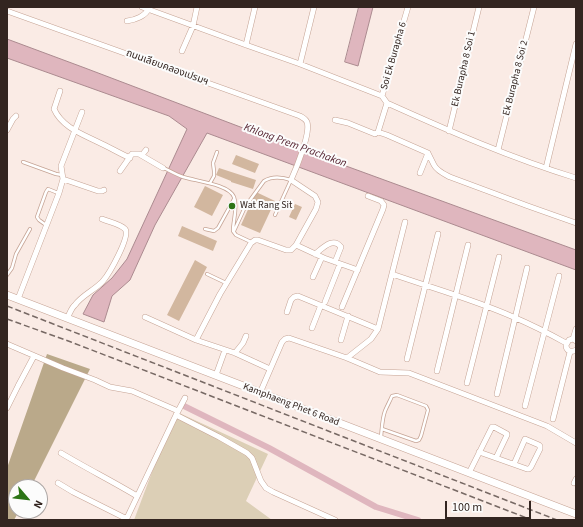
<!DOCTYPE html>
<meta charset="utf-8">
<style>
body{margin:0}
#map{position:relative;width:583px;height:527px;overflow:hidden;background:#faebe5;font-family:"Source Sans 3",sans-serif}
canvas{display:block}
.frame{position:absolute;inset:0;border:8px solid #332520;pointer-events:none}
.north{position:absolute;left:8px;top:479px;width:40px;height:40px;box-sizing:border-box;background:#fcfcfc;border:1px solid #aca6a4;border-radius:50%;rotate:118deg;font-size:11px;font-weight:700;line-height:16px;text-align:center;color:#332520}
.north::after{content:'';display:block;margin:auto;width:14px;height:18px;background:#2c7416;clip-path:polygon(50% 0,100% 100%,50% 72%,0 100%)}
.scale{position:absolute;left:445px;top:501px;width:86px;height:18px;box-sizing:border-box;border:2px solid #332520;border-top:0;padding-left:5px;font-size:12px;line-height:14px;white-space:nowrap;color:#332520;-webkit-text-stroke:3px #fcfcfc;paint-order:stroke}
</style>
<div id="map">
<canvas width="583" height="527"></canvas>
<div class="frame"></div>
<div class="north">N</div>
<div class="scale">100 m</div>
</div>
<script>
const context = document.querySelector('canvas').getContext('2d');
context.lineJoin = 'round';
function fillPath(path, color) { context.fillStyle = color; context.fill(path, 'evenodd'); }
function trace(path, color, width, dash) { context.strokeStyle = color; context.lineWidth = width; context.lineCap = dash ? 'butt' : 'round'; context.setLineDash(dash || []); context.stroke(path); }
function drawText(font, color, halo, rows, align = 'center') {
  context.font = font + ' "Source Sans 3","Noto Sans Thai",sans-serif'; context.lineWidth = 4; context.setLineDash([]); context.textBaseline = 'middle'; context.strokeStyle = halo; context.fillStyle = color; for (const [text, x, y, turn = 0] of rows) {
    context.save(); context.translate(x, y); context.rotate((+turn || 0) * Math.PI / 180); context.textAlign = isNaN(turn) ? turn : align; if (halo) context.strokeText(text, 0, 0); context.fillText(text, 0, 0); context.restore();
  }
}
const green = new Path2D(`
 M175 411 268 454 246 501 272 520H134Z`);
const forest = new Path2D(`
 M47 354 90 369 31 487H16V511H19L14 520H7V468Z`);
const water = new Path2D(`
 M359 7H373L358 66 345 62Z
 M7 39 85 68 322 158 346 166 576 250V270L207 133 155 225 130 280 112 296 104 322 83 314 93 295 112 278 127 259 187 129 169 116 7 58Z`);
const canal = new Path2D(`
 M184 406 269 448 376 507 418 520`);
const building = new Path2D(`
 M236 155 259 164 255 173 232 164Z
 M219 168 256 180 253 189 231 182V181L216 175Z
 M205 186 223 195 212 216 194 207Z
 M256 192 275 201 260 233 241 225Z
 M295 204 302 207 296 220 289 217Z
 M182 226 217 241 213 251 178 236Z
 M195 260 207 267 179 321 167 315Z`);
const service = new Path2D(`
 M23 162 56 174 62 175
 M164 168C170 171 177 175 183 177 195 181 229 184 234 197 238 208 233 220 233 231L236 235 251 242
 M210 183 214 176V171L213 163 217 152
 M46 225 39 220 37 217 46 192 48 189 58 193
 M205 229 214 231 218 228 234 199
 M234 231 245 207 264 181C272 176 282 177 291 180L275 215
 M207 274 226 283
 M7 275 12 268 16 254 30 229
 M381 437C382 428 382 419 385 411 387 406 390 401 392 396L397 395 426 406 428 410 421 436 419 440 416 441 382 429`);
const minor = new Path2D(`
 M142 7 246 45 300 64 382 96
 M7 11 300 116C302 117 306 120 307 122 311 133 296 169 291 180L315 196 318 202 316 209 296 245 291 250H286L258 240H255L251 243 220 294 196 340 235 353 270 369
 M127 21C135 20 146 16 149 8
 M246 45 255 7
 M182 51 193 26 197 7
 M300 64 314 7
 M60 91 54 109C62 127 82 134 98 142 109 147 119 153 130 158
 M387 103C449 131 511 158 576 178
 M387 103 382 96 408 7
 M335 120 348 123 375 134 378 132 387 135 428 153C430 157 432 161 434 165 437 171 444 174 450 177L528 206 576 223
 M7 130 13 119 16 116
 M449 131 479 7
 M378 132 387 103
 M498 150 534 7
 M142 155 146 150
 M546 168 576 44
 M120 171 132 154H139L163 168
 M420 173 428 153
 M63 179 98 191H102L104 190
 M296 245 324 258 358 270
 M315 254C322 249 333 236 341 247L335 262
 M392 274C432 288 472 299 511 316 530 324 548 333 566 343
 M313 277 322 257
 M18 299 59 193 63 179 61 166 82 112
 M325 302 340 264
 M342 307 383 209 384 205 381 201 368 196
 M287 312 291 300 294 297 298 296 378 329
 M145 317 196 340
 M67 318C70 314 71 308 75 305 82 295 95 290 103 281 109 274 131 236 125 229 120 224 109 222 102 219
 M312 328 321 305
 M573 339 576 329
 M341 340 348 316
 M576 341 573 339 569 340 566 345C566 351 571 353 576 350
 M7 344 63 368 95 380 110 387 132 391 178 411
 M235 353 243 343 246 336
 M347 358 371 339 378 329 405 222
 M407 359 438 234
 M437 371 468 245
 M216 375 225 350
 M467 383 499 257
 M260 393 282 342 285 339 289 338 347 358 380 372 409 373 547 426 576 443
 M497 394 527 268
 M525 406 559 276
 M7 408 18 386 34 356
 M176 415 219 437 247 453 252 458 261 481 266 488 273 492 335 520
 M553 419 570 352
 M479 452 527 469H529L531 467 540 449V446L539 445 525 439 514 464
 M61 453C86 468 112 481 137 496
 M469 473 492 427H494L507 434V435L496 458
 M58 483 73 492 127 519
 M574 483 576 479
 M126 520 176 415 185 398`);
const secondary = new Path2D(`
 M7 295 576 514`);
const rail = new Path2D(`
 M7 306 557 520
 M7 319 71 342 532 520`);
const markers = [
 [232,206,4,"#2c7416"]
];
const streetNames = [
 ["Soi Ek Burapha 6",394,56,-74],
 ["ถนนเลียบคลองเปรมฯ",167,68,20],
 ["Ek Burapha 8 Soi 1",464,69,-77],
 ["Ek Burapha 8 Soi 2",516,78,-76],
 ["Kamphaeng Phet 6 Road",291,405,21]
];
const poiNames = [
 ["Wat Rang Sit",240,206]
];
const waterNames = [
 ["Khlong Prem Prachakon",295,146,20]
];
fillPath(green, '#dccfb6');
fillPath(forest, '#baa98a');
fillPath(water, '#dfb6be');
trace(water, '#ab8a8f', 1);
trace(canal, '#dfb6be', 6);
fillPath(building, '#d2b79f');
trace(service, '#c5a394', 4);
trace(minor, '#c5a394', 6);
trace(secondary, '#c5a394', 8);
trace(service, '#fff', 2.5);
trace(minor, '#fff', 5);
trace(secondary, '#fff', 7);
trace(rail, '#776964', 1.5, [6, 3]);
for (const [x, y, r, color] of markers) { const dot = new Path2D(); dot.arc(x, y, r, 0, 2 * Math.PI); context.fillStyle = color; context.fill(dot); trace(dot, '#fcfcfc', 1.5); }
drawText('10px', '#332520', '#fcfcfc', streetNames);
drawText('10px', '#332520', '#fcfcfc', poiNames, 'left');
drawText('italic 11px', '#501d2b', '#fcfcfc', waterNames);
</script>
